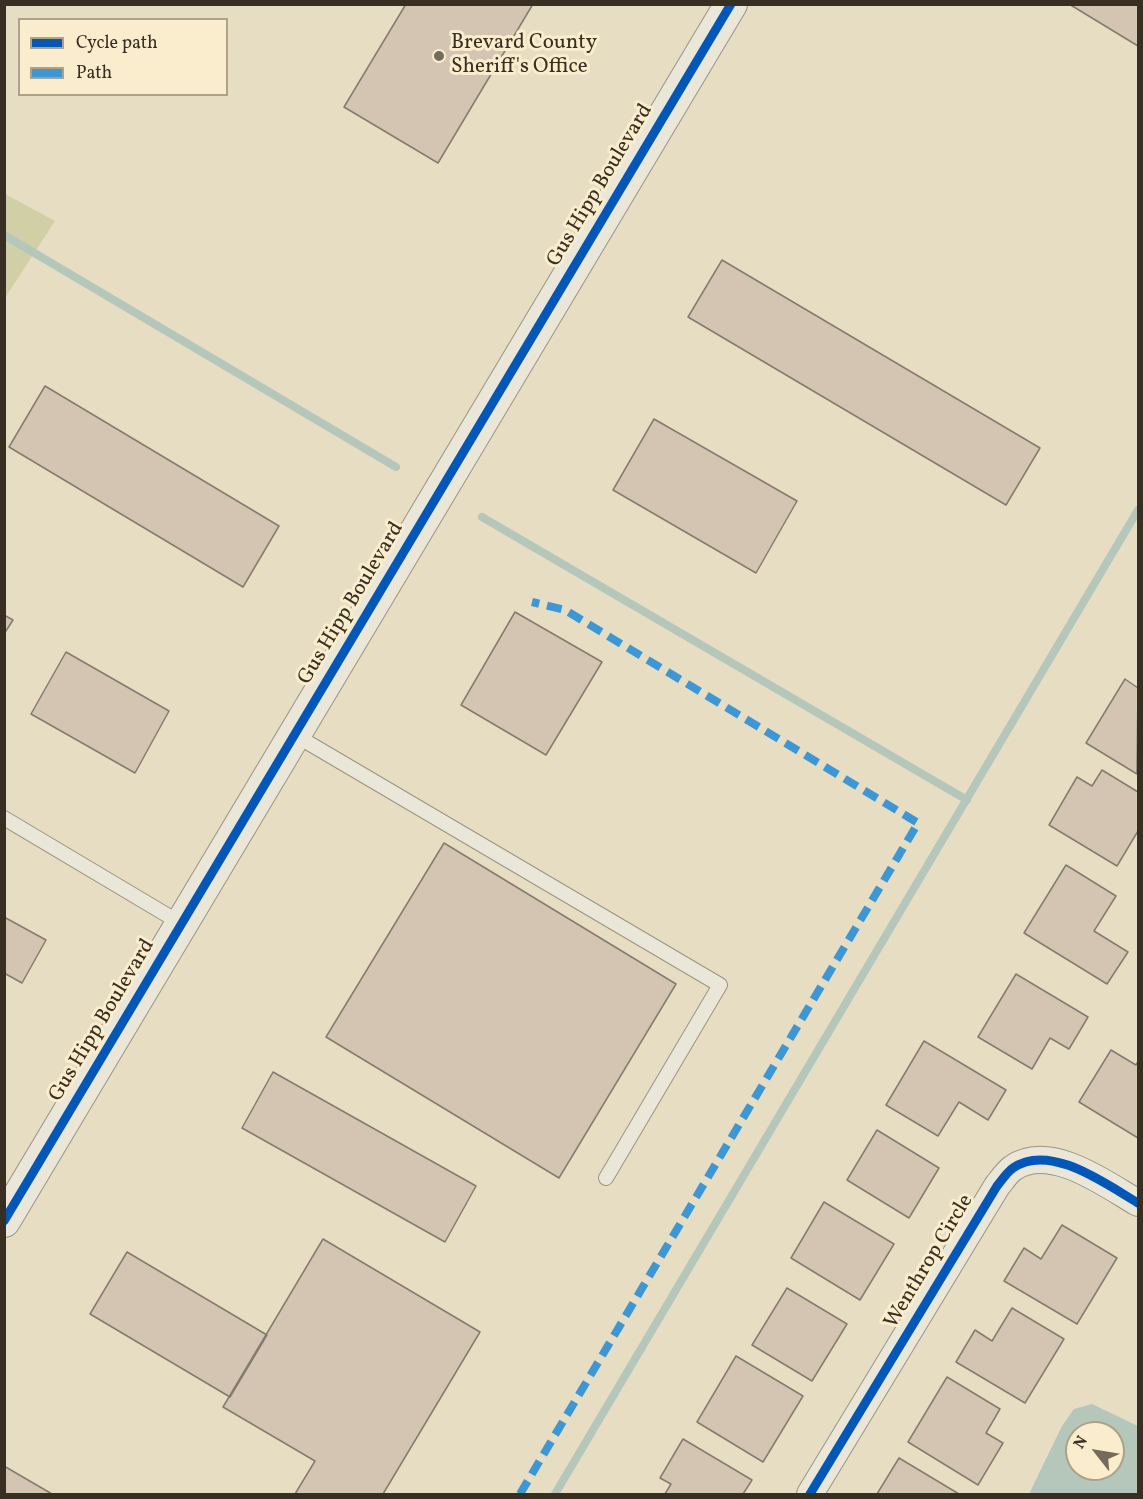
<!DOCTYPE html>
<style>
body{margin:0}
#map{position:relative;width:1143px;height:1499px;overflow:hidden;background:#e7ddc3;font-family:Vollkorn,serif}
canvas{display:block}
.frame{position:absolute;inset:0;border:6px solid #382e21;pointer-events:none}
.legend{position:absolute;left:18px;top:18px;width:210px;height:78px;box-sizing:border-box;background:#f9edce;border:2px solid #aca189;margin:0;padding:8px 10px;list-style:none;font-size:18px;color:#382e21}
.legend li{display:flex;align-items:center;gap:12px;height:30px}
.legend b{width:30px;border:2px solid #aca189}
.north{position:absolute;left:1065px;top:1421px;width:60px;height:60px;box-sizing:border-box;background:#f9edce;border:2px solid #aca189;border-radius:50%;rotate:301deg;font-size:16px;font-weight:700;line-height:24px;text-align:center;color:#382e21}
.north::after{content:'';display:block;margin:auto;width:21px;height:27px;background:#756b5a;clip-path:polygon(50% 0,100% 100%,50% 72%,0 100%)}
</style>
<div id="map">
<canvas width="1143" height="1499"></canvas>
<div class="frame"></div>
<ul class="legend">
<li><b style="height:8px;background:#0057b8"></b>Cycle path</li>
<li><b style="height:8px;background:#3e97d5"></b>Path</li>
</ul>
<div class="north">N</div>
</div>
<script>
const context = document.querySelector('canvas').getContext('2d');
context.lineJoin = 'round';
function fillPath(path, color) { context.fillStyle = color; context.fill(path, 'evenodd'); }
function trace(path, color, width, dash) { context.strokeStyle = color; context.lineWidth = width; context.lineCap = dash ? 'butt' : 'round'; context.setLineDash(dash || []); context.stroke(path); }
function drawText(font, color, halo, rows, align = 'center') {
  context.font = font + ' Vollkorn,serif'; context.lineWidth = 6; context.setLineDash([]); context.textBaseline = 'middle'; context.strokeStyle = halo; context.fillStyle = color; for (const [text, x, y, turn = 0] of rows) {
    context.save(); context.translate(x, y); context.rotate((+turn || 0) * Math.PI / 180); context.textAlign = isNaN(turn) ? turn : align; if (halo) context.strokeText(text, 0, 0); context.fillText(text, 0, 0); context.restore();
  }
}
const green = new Path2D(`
 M5 194 55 221 5 298Z`);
const water = new Path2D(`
 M1092 1404 1138 1426V1494H1029L1062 1426 1074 1409ZM1077 1433H1113V1469H1077Z`);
const stream = new Path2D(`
 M4 235 396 467
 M482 517 967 800
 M555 1494 1138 510`);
const building = new Path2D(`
 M406 4H533L438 163 344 107Z
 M1069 4H1138V46Z
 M722 260 1040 448 1006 505 688 317Z
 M45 386 279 526 243 587 9 447Z
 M654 419 797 501 756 573 613 490Z
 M515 612 602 662 546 755 461 705Z
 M4 615 13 620 4 634Z
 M66 652 169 711 135 773 31 714Z
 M1125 679 1138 688 1137 774 1086 743Z
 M1102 770 1138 792V831L1117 866 1049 825 1077 777 1092 786Z
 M444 843 676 984 559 1178 326 1037Z
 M1066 865 1116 896 1094 931 1128 952 1107 984 1024 933Z
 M4 917 46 940 22 983 4 973Z
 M1016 974 1088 1017 1069 1049 1050 1038 1032 1069 978 1037Z
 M924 1041 1006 1090 988 1120 959 1102 938 1136 886 1105Z
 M1111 1050 1136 1065 1138 1061V1138L1079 1102Z
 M273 1072 476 1186 445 1242 242 1128Z
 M877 1130 939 1168 909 1218 847 1180Z
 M824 1202 894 1244 860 1300 791 1258Z
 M1062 1225 1117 1258 1077 1324 1004 1281 1024 1248 1041 1259Z
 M323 1239 480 1332 383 1494H295L315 1461 223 1407Z
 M127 1252 267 1335 230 1397 90 1314Z
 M787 1288 847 1324 812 1381 752 1345Z
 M1012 1308 1064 1339 1025 1403 956 1362 975 1330 992 1341Z
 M736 1356 803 1396 763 1462 697 1422Z
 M947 1377 1000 1409 986 1433 1003 1443 978 1485 908 1442Z
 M683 1439 752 1480 743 1494H665L671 1484 660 1478Z
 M899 1458 959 1494H877Z
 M4 1466 52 1494H4Z`);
const service = new Path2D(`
 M295 735 720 985 606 1178
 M4 818 182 924`);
const minor = new Path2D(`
 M810 1494 997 1186C1002 1180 1007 1172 1013 1168 1050 1142 1107 1185 1138 1203`);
const tertiary = new Path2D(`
 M4 1221 731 4`);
const quiet = new Path2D(`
 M520 1494 918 823 565 610 532 602`);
const cycleway = new Path2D(`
 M4 1221 731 4
 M810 1494 997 1186C1002 1180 1007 1172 1013 1168 1050 1142 1107 1185 1138 1203`);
const markers = [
 [439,56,6,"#756b5a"]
];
const poiNames = [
 ["Brevard County",451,44],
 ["Sheriff's Office",451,68]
];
const streetNames = [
 ["Gus Hipp Boulevard",601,186,-59],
 ["Gus Hipp Boulevard",352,604,-59],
 ["Gus Hipp Boulevard",103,1021,-59],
 ["Wenthrop Circle",930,1262,-59]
];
fillPath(green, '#d0cfa5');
fillPath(water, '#b5c6ba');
trace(stream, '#b5c6ba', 8);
fillPath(building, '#d4c5b2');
trace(building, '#837c6e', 1.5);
trace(service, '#9b9484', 16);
trace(minor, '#9b9484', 28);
trace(tertiary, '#9b9484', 34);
trace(service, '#eae6d8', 14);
trace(minor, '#eae6d8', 26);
trace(tertiary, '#eae6d8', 32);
trace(quiet, '#3e97d5', 8, [15, 8]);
trace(cycleway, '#0057b8', 9);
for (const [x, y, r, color] of markers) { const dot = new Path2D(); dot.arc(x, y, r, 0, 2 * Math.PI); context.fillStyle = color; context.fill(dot); trace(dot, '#f9edce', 2); }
drawText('21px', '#382e21', '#f9edce', poiNames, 'left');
drawText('21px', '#382e21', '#f9edce', streetNames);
</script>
